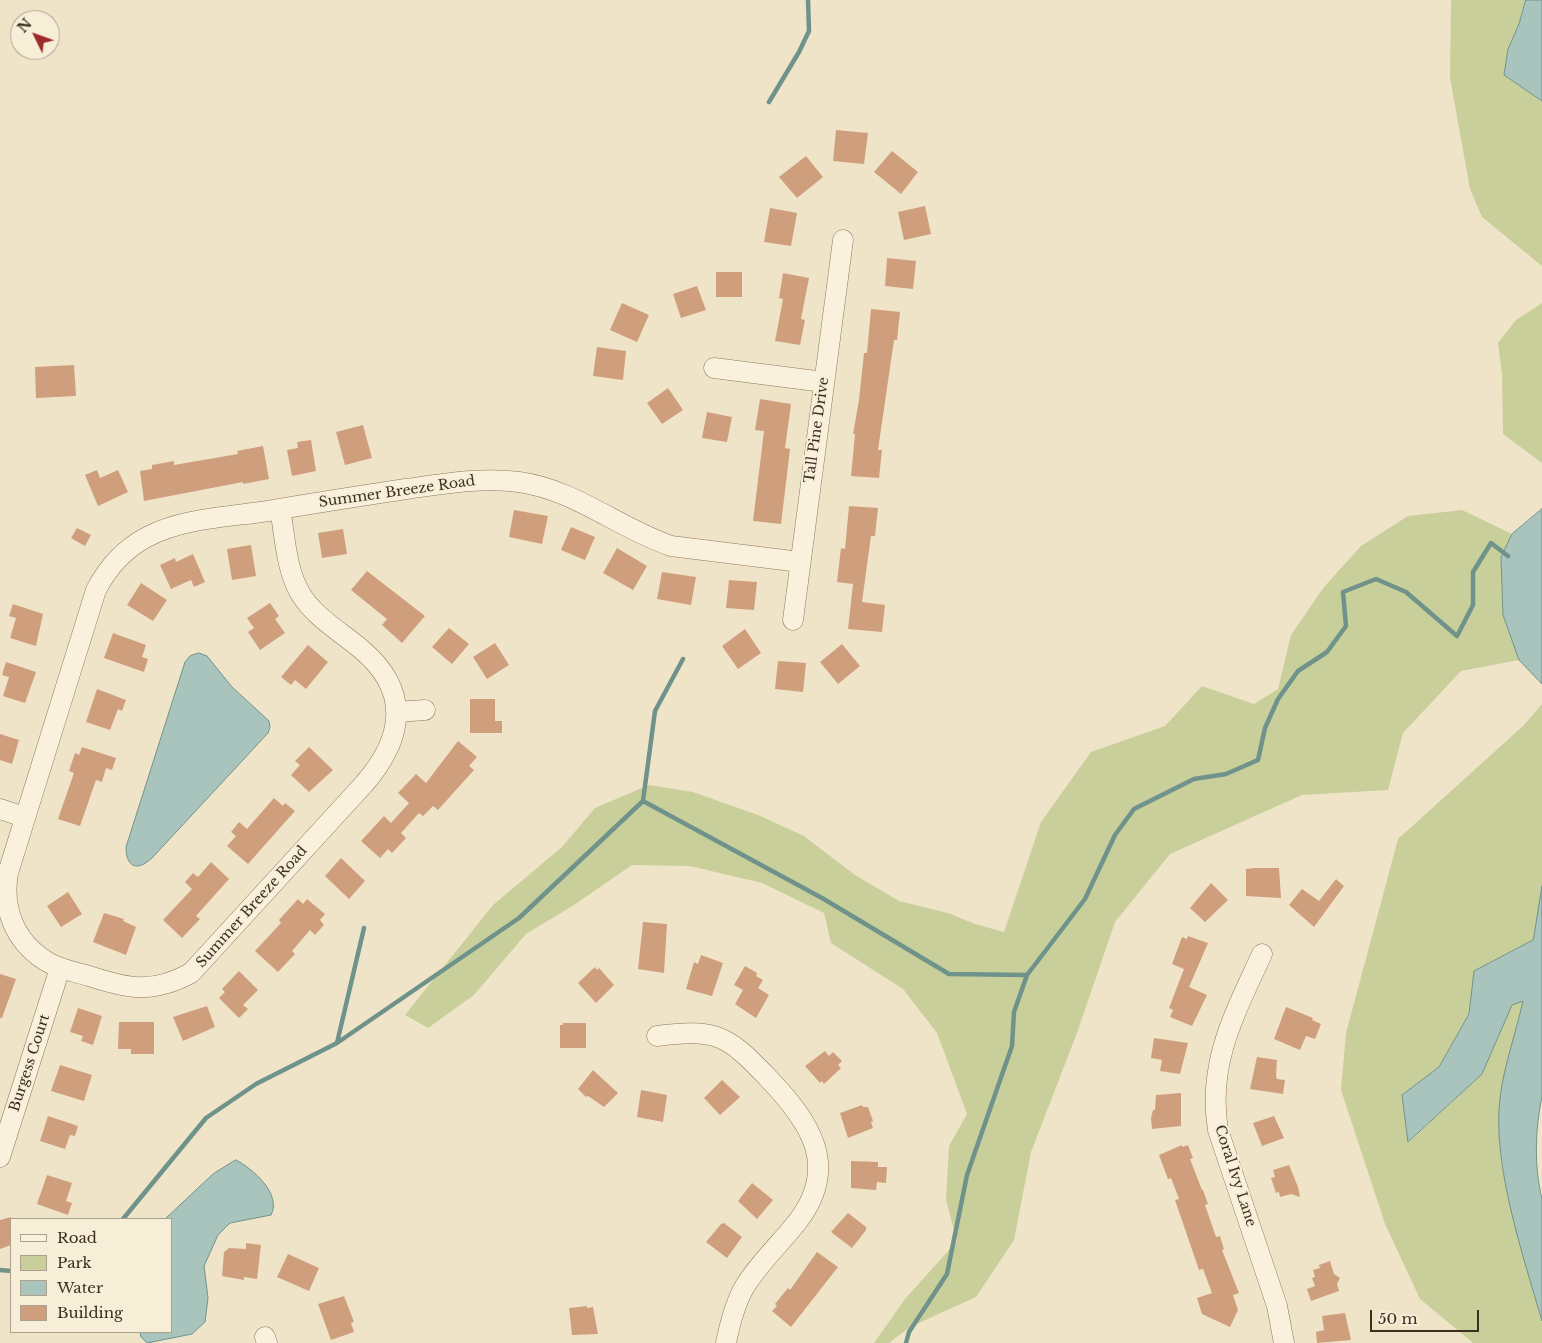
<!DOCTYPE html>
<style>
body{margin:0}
#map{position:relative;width:1542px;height:1343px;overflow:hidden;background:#f0e4c8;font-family:"Libre Baskerville",serif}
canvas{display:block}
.legend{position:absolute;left:10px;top:1218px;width:162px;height:115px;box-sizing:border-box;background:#f7eed8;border:1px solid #ada18e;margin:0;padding:6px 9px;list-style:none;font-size:15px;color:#3d2e20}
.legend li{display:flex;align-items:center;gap:10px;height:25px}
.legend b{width:25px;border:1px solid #ada18e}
.north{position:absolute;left:10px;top:10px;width:50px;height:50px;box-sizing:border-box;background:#f7eed8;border:1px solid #ada18e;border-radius:50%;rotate:312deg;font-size:14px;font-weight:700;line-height:20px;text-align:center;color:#3d2e20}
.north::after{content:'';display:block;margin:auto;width:18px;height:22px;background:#9e2a2b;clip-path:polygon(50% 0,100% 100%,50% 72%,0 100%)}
.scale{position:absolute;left:1370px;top:1310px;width:109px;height:22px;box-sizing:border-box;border:2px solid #3d2e20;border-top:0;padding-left:6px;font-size:15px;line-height:18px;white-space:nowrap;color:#3d2e20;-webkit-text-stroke:4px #f7eed8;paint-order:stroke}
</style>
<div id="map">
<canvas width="1542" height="1343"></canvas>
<ul class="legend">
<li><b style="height:6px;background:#faf1dc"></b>Road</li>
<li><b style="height:14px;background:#c9cf9b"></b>Park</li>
<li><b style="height:14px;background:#a9c4bc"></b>Water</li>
<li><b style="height:14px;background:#cf9f7d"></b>Building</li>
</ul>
<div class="north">N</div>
<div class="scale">50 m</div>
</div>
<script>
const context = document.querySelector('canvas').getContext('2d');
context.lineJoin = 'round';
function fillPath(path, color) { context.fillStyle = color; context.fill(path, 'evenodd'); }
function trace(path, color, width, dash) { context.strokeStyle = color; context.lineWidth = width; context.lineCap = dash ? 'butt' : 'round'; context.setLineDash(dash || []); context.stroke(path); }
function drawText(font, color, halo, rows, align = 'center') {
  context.font = font + ' "Libre Baskerville",serif'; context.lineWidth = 4; context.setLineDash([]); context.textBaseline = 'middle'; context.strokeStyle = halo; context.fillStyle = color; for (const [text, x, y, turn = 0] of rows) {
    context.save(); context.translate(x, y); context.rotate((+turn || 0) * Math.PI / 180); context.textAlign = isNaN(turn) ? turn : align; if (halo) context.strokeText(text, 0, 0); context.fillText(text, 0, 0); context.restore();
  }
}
const green = new Path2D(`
 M1451 0H1526L1519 24 1508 49 1504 75 1542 101V266L1482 217 1470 189 1450 78Z
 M1542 303V463L1503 434 1502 375 1498 343 1516 320Z
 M1462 510 1512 534 1501 557 1503 615 1519 660 1461 671 1403 733 1388 790 1302 795 1170 854 1115 922 1077 1033 1031 1152 1014 1240 976 1297 910 1327 889 1343H874L905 1299 957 1241 946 1200 949 1146 967 1114 937 1033 903 989 831 943 824 913 762 883 690 866 632 865 574 905 526 934 474 995 428 1028 405 1015 493 905 562 847 595 808 649 785 693 792 758 815 804 836 855 875 899 901 948 913 975 924 1004 932 1041 822 1091 752 1165 726 1202 686 1254 704 1278 689 1291 635 1324 587 1361 546 1408 516Z
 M1542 704V886L1533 940 1474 971 1469 1014 1439 1067 1402 1095 1409 1142 1482 1074 1512 1005 1523 1001 1500 1098 1501 1163 1524 1258 1542 1321V1343H1473L1420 1299 1385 1224 1341 1090 1346 1033 1398 839 1524 725Z`);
const water = new Path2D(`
 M1526 0H1542V101L1504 75 1508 49 1519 24Z
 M1542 509V684L1519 660 1503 615 1501 557 1512 534Z
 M199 653 207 656 232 687 269 721 270 727 268 733 152 858C137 872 126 867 126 847L185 662 190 656Z
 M1542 886V1097C1535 1129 1534 1167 1542 1199V1321C1523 1255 1492 1165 1500 1098 1504 1065 1516 1033 1523 1001L1512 1005 1482 1074 1408 1142 1402 1095 1439 1067 1469 1014 1474 971 1533 940Z
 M236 1160C253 1169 282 1194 271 1215L230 1223 218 1235 204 1266 208 1298 205 1322 192 1334 147 1343 141 1337 140 1332H171V1219H165L213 1174Z`);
const stream = new Path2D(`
 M769 102 799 52 809 31 808 0
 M643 801 822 898 949 974 1027 975 1085 899 1115 835 1134 809 1194 779 1226 774 1258 760 1265 728 1278 699 1298 671 1327 652 1346 626 1343 592 1376 579 1406 592 1457 636 1473 605V572L1491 543 1508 556
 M337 1043 364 928
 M123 1219 206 1118 256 1084 337 1043 519 918 643 801 655 711 683 659
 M0 1270 11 1271
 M906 1343 909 1332 947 1274 967 1175 1012 1046 1014 1012 1027 975`);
const building = new Path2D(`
 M836 130 868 133 864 164 833 161Z
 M892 151 918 172 901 194 874 172Z
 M806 156 823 177 797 198 779 177Z
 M925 206 931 234 904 240 898 212Z
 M770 208 797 213 791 246 764 242Z
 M887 258 916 261 913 289 885 286Z
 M716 272H742V297H716Z
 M783 273 809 278 801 319 805 320 800 345 775 341 783 299 779 298Z
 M697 286 706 310 681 318 673 294Z
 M622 303 649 315 637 342 610 330Z
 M871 309 900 312 897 340H894L878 450H882L879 478 851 476 855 434H853L859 400 864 353H867Z
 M597 347 626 351 623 380 593 376Z
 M74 365 76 396 36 398 35 367Z
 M668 388 683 410 662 424 647 403Z
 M760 399 791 404 785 448 790 449 781 524 753 521 764 431 755 430Z
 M707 412 732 417 727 442 702 438Z
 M363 425 372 458 345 465 336 432Z
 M311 440 316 471 292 476 287 450 298 448 297 442Z
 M263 446 269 479 243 484V482L144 501 140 471 152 469V465L174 461V465L238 454 237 451Z
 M97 470 100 478 118 470 128 492 98 506 85 475Z
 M849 506 878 508 875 536H871L862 602 885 605 882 632 848 629 853 584 837 582 841 548 845 549Z
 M514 510 548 516 542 544 509 537Z
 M571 527 595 537 585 560 561 550Z
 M77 528 91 535 85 546 71 538Z
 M343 529 347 554 322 558 318 533Z
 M251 545 256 576 232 580 227 549Z
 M617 548 647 566 633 590 603 573Z
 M193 554 205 582 194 587 191 580 171 589 160 565 175 558 176 562Z
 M367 571 425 616 402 643 382 625 387 619 351 590Z
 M662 572 696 577 691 605 657 599Z
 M729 580 757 582 754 610 726 608Z
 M141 583 167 600 153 621 127 605Z
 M270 603 279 616 275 619 285 633 260 650 248 632 254 628 247 618Z
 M13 604 43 614 36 646 10 638 16 618 9 616Z
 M449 628 469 644 452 664 432 647Z
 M745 629 761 653 738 669 722 646Z
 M113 633 146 645 142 657 148 659 144 672 104 658Z
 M495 643 509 665 487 679 473 657Z
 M842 644 860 666 838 684 820 662Z
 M308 645 328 662 306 689 295 680 291 685 281 677Z
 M778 661 806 663 803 692 775 689Z
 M6 662 36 672 25 703 3 696 9 677 2 675Z
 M97 689 126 700 122 711 118 709 110 730 86 722Z
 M470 699H495V721H502V733H470Z
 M0 734 19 740 12 764 0 760Z
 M458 741 477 757 469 766 474 770 438 810 433 806 423 816 419 813 401 833 406 838 392 853 388 849 380 858 361 841 384 816 391 823 409 803 398 793 416 774 426 783Z
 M82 747 116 758 112 770 106 768 102 782 96 780 80 826 58 819 74 773 69 771 75 753 79 755Z
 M309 747 333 770 309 792 291 775 300 765 295 761Z
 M274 798 283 806 285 803 295 811 248 864 227 846 236 836 231 832 239 822 247 829Z
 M341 858 365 881 349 899 325 876Z
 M211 862 229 879 196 916 200 919 182 938 163 920 192 889 185 882 193 873 198 877Z
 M1255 868H1279L1281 898 1246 896V869Z
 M1336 879 1344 886 1314 927 1289 905 1302 889 1319 901Z
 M1211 883 1228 900 1205 922 1190 908Z
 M68 892 82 914 61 927 47 906Z
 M298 899 303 904 307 899 325 914 320 920 324 925 315 935 310 930 292 951 295 954 278 972 255 951 281 923 279 920Z
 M104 913 124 919 123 921 136 927 126 955 93 942Z
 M643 922 667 924 664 973 638 969Z
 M1188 936 1208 943 1189 987 1207 995 1192 1026 1170 1017 1173 1010 1169 1008 1184 969 1172 964 1182 937 1187 939Z
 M701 955 723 963 712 996 686 989 694 962 698 964Z
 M745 966 757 973 756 976 763 980 758 988 769 995 756 1018 735 1004 743 990 734 985Z
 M595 967 597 970 599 968 614 985 596 1003 578 983Z
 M239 971 258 990 243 1005 248 1009 239 1018 219 998 225 992 222 989Z
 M0 974 16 979 2 1018H0Z
 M207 1006 215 1027 183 1041 173 1017Z
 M1286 1007 1313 1018 1312 1020 1321 1024 1315 1039 1306 1036 1300 1050 1274 1039Z
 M78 1008 102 1016 93 1045 81 1041 83 1036 70 1032Z
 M119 1022H154V1054H131V1049H118Z
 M563 1023H586V1048H560V1025H563Z
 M1154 1038 1188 1043 1180 1074 1160 1071 1162 1060 1151 1058Z
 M825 1051 829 1056 833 1052 842 1061 838 1065 841 1068 824 1084 822 1081 820 1083 805 1066Z
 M1257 1057 1277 1060 1276 1076 1277 1079 1285 1080 1283 1094 1250 1089Z
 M60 1065 92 1075 84 1101 51 1091Z
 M593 1070 618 1093 604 1107 588 1096 586 1097 578 1089Z
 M722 1080 740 1097 720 1115 704 1098Z
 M641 1090 667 1095 663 1122 637 1117Z
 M1181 1093V1126L1152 1129 1151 1118 1153 1110H1155L1156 1095Z
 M862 1105 863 1107H868L873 1121 871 1122 873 1128 848 1138 840 1113Z
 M48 1116 78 1126 75 1136 70 1135 65 1149 40 1141Z
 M1274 1116 1284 1138 1262 1146 1253 1123Z
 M1182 1145V1147L1188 1145 1193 1158 1190 1159 1202 1190H1203L1208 1204 1205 1205 1216 1237 1220 1236 1224 1249 1222 1250 1239 1293 1233 1295 1238 1310 1230 1327 1202 1314 1197 1298 1212 1293 1203 1269 1199 1270 1175 1200 1179 1199 1171 1178 1168 1179 1159 1155Z
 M851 1161 878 1162V1167H887L886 1183 877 1182 876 1190 851 1188Z
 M1289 1165 1298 1187 1300 1197 1291 1194 1280 1197 1279 1192 1276 1193 1271 1178 1275 1177 1273 1170Z
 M47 1175 72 1183 66 1201 72 1203 68 1215 37 1204Z
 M752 1183 773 1200 757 1219 738 1201Z
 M848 1213 866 1227V1230L852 1248 831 1232Z
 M11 1217V1245L0 1249V1220Z
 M724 1223 742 1237 727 1258 706 1242 721 1224Z
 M246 1243 261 1245 257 1279 244 1277V1280L222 1276 224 1252 229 1248 246 1249Z
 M817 1252 838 1267 791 1327 772 1311 777 1306 775 1304 788 1288 790 1290Z
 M288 1254 319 1268 309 1291 277 1277Z
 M1330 1261 1334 1274 1340 1278 1337 1284 1339 1291 1311 1301 1307 1289 1315 1286 1312 1278 1315 1277 1313 1270 1320 1268 1319 1265Z
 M344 1296 354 1322 351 1323 354 1332 331 1340 318 1304Z
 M587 1306V1308L593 1307 598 1334 572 1335 569 1308Z
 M1345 1313 1351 1340 1317 1343 1316 1332 1324 1330 1322 1316Z`);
const minor = new Path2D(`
 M714 368 824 382
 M280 509C285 536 286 569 300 593 314 617 341 632 361 649 411 691 404 738 364 784L191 973C152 994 129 989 89 976 75 972 58 969 46 961 14 941 2 908 8 873L96 590C108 567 124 549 147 537 183 518 229 517 268 511 314 503 360 496 406 489 444 484 481 477 519 482 576 490 618 528 671 546L800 562
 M793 620 843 240
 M397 712 425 710
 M0 809 24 817
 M1262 954C1235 1013 1207 1063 1218 1130L1277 1306 1284 1343
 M657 1036C718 1028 728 1036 769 1079 810 1122 840 1166 798 1221 781 1243 760 1262 745 1286 735 1303 730 1323 726 1343
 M0 1157 60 968
 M265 1337 267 1343`);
const streetNames = [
 ["Tall Pine Drive",817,430,-82],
 ["Summer Breeze Road",397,492,-8],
 ["Summer Breeze Road",252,907,-48],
 ["Burgess Court",30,1063,-72],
 ["Coral Ivy Lane",1235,1176,72]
];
fillPath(green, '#c9cf9b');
fillPath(water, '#a9c4bc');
trace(water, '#6f938a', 1);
trace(stream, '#6f938a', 4.5);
fillPath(building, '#cf9f7d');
trace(minor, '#8d765c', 21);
trace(minor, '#faf1dc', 20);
drawText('14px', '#3d2e20', '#f7eed8', streetNames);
</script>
